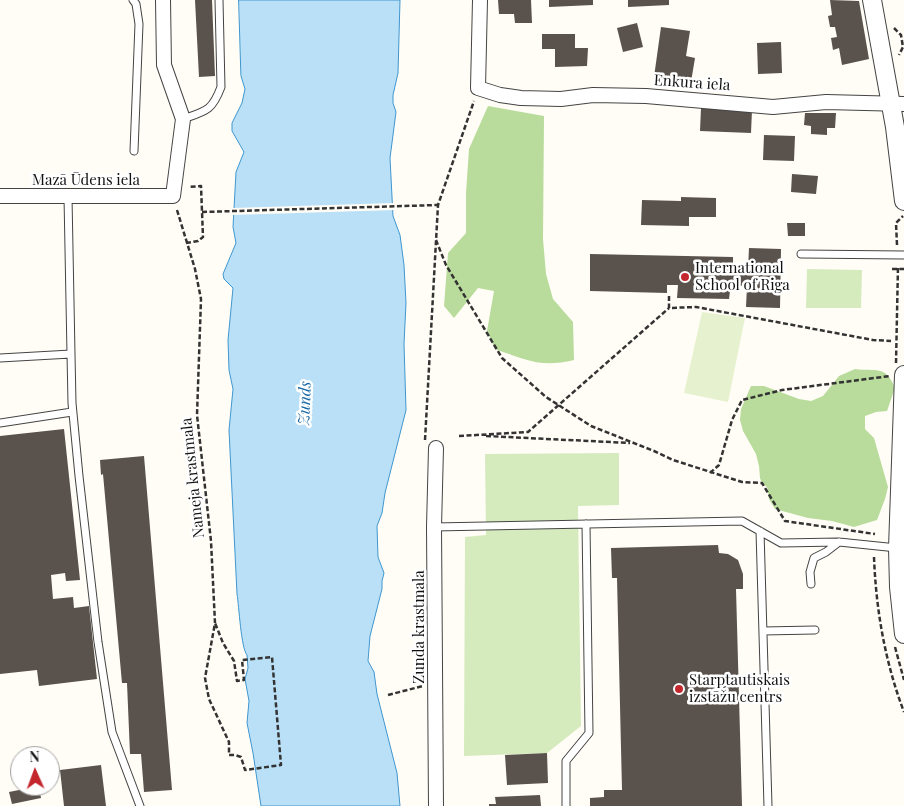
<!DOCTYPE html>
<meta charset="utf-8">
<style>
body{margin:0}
#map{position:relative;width:904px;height:806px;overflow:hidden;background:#fffdf5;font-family:"Playfair Display",serif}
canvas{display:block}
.north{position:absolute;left:10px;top:746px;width:50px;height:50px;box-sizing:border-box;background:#fff;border:1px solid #a0a0a0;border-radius:50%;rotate:358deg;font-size:14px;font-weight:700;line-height:20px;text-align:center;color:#111}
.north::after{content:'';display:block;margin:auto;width:18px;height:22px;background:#c4262e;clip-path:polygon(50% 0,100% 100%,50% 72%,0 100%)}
</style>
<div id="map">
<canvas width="904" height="806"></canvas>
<div class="north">N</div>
</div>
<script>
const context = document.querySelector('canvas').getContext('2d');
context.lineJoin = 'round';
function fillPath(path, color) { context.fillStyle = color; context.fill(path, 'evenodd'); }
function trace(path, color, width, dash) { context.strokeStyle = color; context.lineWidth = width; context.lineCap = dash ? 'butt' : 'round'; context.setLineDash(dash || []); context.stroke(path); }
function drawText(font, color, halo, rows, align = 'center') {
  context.font = font + ' "Playfair Display",serif'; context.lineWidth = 5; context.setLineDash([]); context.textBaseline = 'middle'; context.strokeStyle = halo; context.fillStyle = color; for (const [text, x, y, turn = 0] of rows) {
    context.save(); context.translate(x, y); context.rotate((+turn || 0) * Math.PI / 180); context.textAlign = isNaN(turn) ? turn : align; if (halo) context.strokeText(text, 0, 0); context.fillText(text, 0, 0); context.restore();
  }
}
const green = new Path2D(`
 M807 269 862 270 861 308H806Z
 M619 453V505L578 506 581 726 547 753 464 756 465 537 486 535 485 454Z`);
const forest = new Path2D(`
 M488 106 544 116 543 239 546 274 553 299 573 322 574 360C541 368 526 360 495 349L487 331 494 291 478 288 454 318 444 306 448 253 466 233V193L469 149Z
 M855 369C876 372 885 364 895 388L887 411 876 412 865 416V429L874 438 888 487 885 499 877 520 854 527 832 521 808 518 775 509 769 499 767 487 762 483 760 478 759 466 756 454 743 431 740 420 741 409 751 386H764L799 399 811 401 823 396 839 376Z`);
const pitch = new Path2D(`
 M702 312 745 318 728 402 684 393Z`);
const water = new Path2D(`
 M239 0H400L398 73 393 95V103L396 112 390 158 393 216 400 235 404 265 406 303 404 344 406 410 385 493 382 513 377 526 378 557 384 573 382 581V589L370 636 368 661 374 672 377 694 397 773 400 806H261L253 753 247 723 249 701 245 679 248 668 247 655C241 648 239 606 237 594L229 430 233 389 229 370 228 340 233 288 224 279 223 274 236 243 233 227 236 172 244 152 232 131V123L242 103 245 89 241 76Z`);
const pier = new Path2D(`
 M395 203V210L232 215 233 208Z`);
const building = new Path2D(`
 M195 0H212L215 76 199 77Z
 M498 0H531L532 23H515L514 14H499Z
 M549 0H593V5L549 7Z
 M628 0H669V5L628 7Z
 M830 0 859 1 869 59 842 65 839 48 833 50 831 38 837 37 835 27H830L828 16 832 15Z
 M637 23 643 47 623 52 617 28Z
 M661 27 690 31 686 56 695 58 691 82 654 77Z
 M542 34H575V48H588L587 66 555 67V49H542Z
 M781 42 782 73 758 74 757 43Z
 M701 108 752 110 751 133 700 131Z
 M805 113H836L835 128H827V135L811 134V126L804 125Z
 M764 135 795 136 794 161 763 160Z
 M792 174 818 176 816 194 791 192Z
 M681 197 716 198V217H689V226L641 225 642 200 681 201Z
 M787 223H805V236H788Z
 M749 248 781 249 780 308 746 307 747 286H734V291H730L729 299 677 298 678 285H667V293L590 291V254L733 257V269H748Z
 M64 429 80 580 66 581 65 573 51 575 53 599 73 597 74 608 89 606 97 679 39 686 37 670 0 674V436Z
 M144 456 172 790 144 792 141 754H130L127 683H122L103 474 101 475 100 460Z
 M718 545 719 553 728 554 738 560 743 574V589H736L742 806H590V798L604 797V790H622L617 578H612L611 548Z
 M547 753 548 783 507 785 505 755Z
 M101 765 106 806H64L60 770Z
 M39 786 41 798 12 804 9 792Z
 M540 795 541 806H489V804H496L495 797Z`);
const path = new Path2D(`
 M894 28 901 35 903 47 899 55
 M177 210 195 269 201 299 197 415 211 541 215 623 205 678 209 699 229 742V755H235L241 757 245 770 281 765 272 657 242 660 244 680 237 681 234 661 223 643 215 623
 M202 212 438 205
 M436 240 446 265 502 358 546 397 591 426 654 451 673 460 742 482 762 483 785 521 875 534
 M186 243 198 241 203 237 201 186 189 187
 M897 245 896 223 903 216
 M892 269H904
 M669 296V308L696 307 873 340 891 341
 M896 363 898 266
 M459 436 528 432 669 308
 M486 436 630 443
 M425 440 438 205 474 101
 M710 473 719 465 732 420 742 400 782 390 890 376
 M874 557C876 610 885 662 904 712
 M895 647 904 680
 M388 695 423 686`);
const service = new Path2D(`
 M133 0 136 4 139 24 134 151
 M183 119C206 111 212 111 221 87L219 0
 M801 254 904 255
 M71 354 72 403 79 476 98 642 112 732 140 806
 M0 358 71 354 68 197
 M0 423 72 412
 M434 527 742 521 781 543 839 542 897 548
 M760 531 768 806
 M811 584 810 572 814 558 826 552 839 542
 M763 631 815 630
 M566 806V761L589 733 586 524`);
const minor = new Path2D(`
 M480 0 478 88 500 95 521 98 561 99 593 95 646 96 773 107 826 102 904 104
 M0 196H173L183 119 164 65 163 0
 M436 448 434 527 436 806`);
const tertiary = new Path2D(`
 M872 0 895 127 904 201
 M904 375 898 548 899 587 904 634`);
const markers = [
 [685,277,5,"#c4262e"],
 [679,689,5,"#c4262e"]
];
const streetNames = [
 ["Enkura iela",692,83,4],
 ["Mazā Ūdens iela",86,180],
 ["Nameja krastmala",193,478,-96],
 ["Zunda krastmala",419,627,-90]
];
const poiNames = [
 ["International",695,268],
 ["School of Riga",695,285],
 ["Starptautiskais",689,680],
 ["izstāžu centrs",689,697]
];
const waterNames = [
 ["Zunds",305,403,-88]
];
fillPath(green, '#d5ebbd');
fillPath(forest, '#b9dc9c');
fillPath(pitch, '#e6f2cf');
fillPath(water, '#b9e0f7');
trace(water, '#3f96cf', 1);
fillPath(pier, '#fffdf5');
fillPath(building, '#5a524d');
trace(service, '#444', 9);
trace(minor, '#444', 16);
trace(tertiary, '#444', 20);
trace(path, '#333', 2.5, [5, 2.5]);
trace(service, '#fff', 7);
trace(minor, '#fff', 14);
trace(tertiary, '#fff', 18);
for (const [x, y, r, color] of markers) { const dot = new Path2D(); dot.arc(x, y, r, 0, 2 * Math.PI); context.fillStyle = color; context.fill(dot); trace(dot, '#fff', 2); }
drawText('15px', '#111', '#fff', streetNames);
drawText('15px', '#111', '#fff', poiNames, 'left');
drawText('italic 16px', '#1768a6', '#fff', waterNames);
</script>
